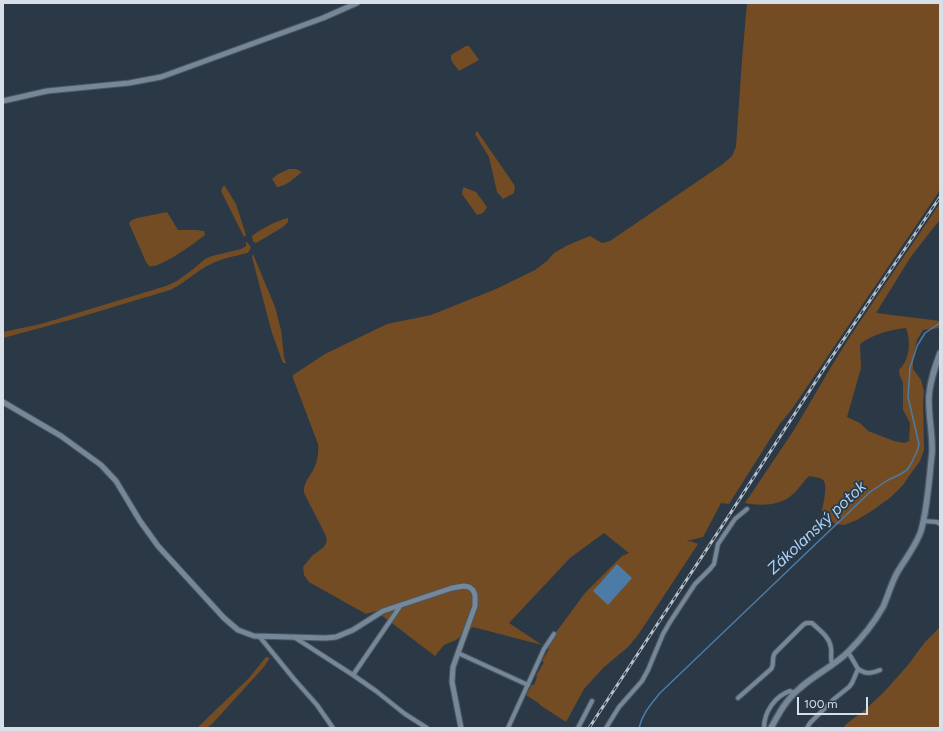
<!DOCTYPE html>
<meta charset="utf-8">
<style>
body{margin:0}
#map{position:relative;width:943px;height:731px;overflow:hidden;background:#2b3947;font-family:Figtree,sans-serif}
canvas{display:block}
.frame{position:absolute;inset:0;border:4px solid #d7e0e9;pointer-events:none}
.scale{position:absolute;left:797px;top:697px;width:71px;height:18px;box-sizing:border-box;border:2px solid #d7e0e9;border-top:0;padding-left:5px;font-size:12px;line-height:14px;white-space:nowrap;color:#d7e0e9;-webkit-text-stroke:3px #2b3947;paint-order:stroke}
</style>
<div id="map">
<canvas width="943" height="731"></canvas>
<div class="frame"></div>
<div class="scale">100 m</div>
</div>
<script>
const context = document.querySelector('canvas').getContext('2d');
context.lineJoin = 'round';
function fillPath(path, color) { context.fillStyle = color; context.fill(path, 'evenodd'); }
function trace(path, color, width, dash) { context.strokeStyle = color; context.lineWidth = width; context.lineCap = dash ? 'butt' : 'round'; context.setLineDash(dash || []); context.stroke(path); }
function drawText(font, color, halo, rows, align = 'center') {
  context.font = font + ' Figtree,sans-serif'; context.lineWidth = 3.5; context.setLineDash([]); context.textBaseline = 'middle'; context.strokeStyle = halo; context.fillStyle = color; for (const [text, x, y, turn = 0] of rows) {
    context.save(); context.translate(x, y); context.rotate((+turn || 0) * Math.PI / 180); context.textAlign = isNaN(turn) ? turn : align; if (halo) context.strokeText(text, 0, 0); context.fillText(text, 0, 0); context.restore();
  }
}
const green = new Path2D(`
 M747 3H940V190L792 409 779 425 729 504 721 503 703 537 687 541 688 542 690 541 698 544 638 635 628 647 603 668 584 689 566 722 540 705V704L526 695 532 685H534L537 677 536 676 544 662 542 661 549 649 547 648 551 639 585 593 622 556 629 553 604 533 570 558 509 623 542 645 473 627 456 640 444 645 435 656 376 611 366 614 309 582 304 575 303 567 312 556 324 547 327 541 325 534 304 493C303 484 308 479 312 472 317 464 319 453 318 444L293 378V375L325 354 387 324 431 315 496 289 535 270 547 261 554 253 568 245 590 236 602 243 610 241 723 164 732 156 736 147 742 60Z
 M466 46H469L479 60 459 71 451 60V55Z
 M477 131 515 186 514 193 503 199 497 192 489 157 475 134Z
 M289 169H296L302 172C294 178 287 186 277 187L272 179 278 174Z
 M223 186H225L236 204 246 235 244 237 221 191Z
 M463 187 476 192 487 207 483 213 477 215 462 194Z
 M940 203V220L930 232 910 258 876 313 940 321V328L923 330 917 340 913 357V369L921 380 924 391 923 401 924 450 920 461 909 476 903 485 891 497 873 510 857 520 844 525 835 524 822 511C823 504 829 483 822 479 818 477 813 477 809 476 803 482 798 490 792 495 780 506 760 506 745 503L794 430 831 367 851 335ZM906 328C910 338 910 353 905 362 903 365 901 368 899 370L900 376 903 383V410L910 423 909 441 904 443 894 441 868 431 860 423 847 417 861 368 860 344C874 334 889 330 906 328Z
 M167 212 178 230H195L204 231 205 235C196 242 160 269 149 266L146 262 129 223 132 220 137 218Z
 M288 218V222L283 227 256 243 253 241 252 236C264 227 274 222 288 218Z
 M246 241 251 247 248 253H247C236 256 222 258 211 264 196 271 185 283 170 290L70 320 3 338V332L41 324 166 286 177 281 192 270 205 259 212 256 241 249 246 246Z
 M253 254 275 307 281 330 284 357 286 363H283L272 333 252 257Z
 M940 627V728H844L845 725 866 709 884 692 908 665 925 642Z
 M266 657 270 658 263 668 213 723 207 728H197L249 678Z`);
const water = new Path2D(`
 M617 564 632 578 608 605 593 591Z`);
const stream = new Path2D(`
 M639 728C642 714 651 704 660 693L870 492 888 480 899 475 907 470 912 462 917 451 919 444 908 397 910 368 917 346 925 333 940 323`);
const minor = new Path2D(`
 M923 521 937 522 940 524
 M259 636 294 679 317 705 333 728
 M294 637 353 675 376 691 405 714 427 728
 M458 653 528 685
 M858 669C865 674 871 674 880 670
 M353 675 401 605
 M738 698 771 669C775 664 771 658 775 653L803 625 806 623H812C819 630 830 637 831 648 832 654 830 658 832 664
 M508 728 544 649 554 634
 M578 728 592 701
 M606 728 619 707 642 681 648 670 663 634 670 622 695 584 710 569 714 564 718 544 735 519 747 509
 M764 728C764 712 775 696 790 691L794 693
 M807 728 810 723 834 699 849 687 852 683 858 669 854 662 848 652`);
const tertiary = new Path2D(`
 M3 101 47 91 129 83 161 77 323 18 357 3
 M3 402 61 436 101 465 116 481 140 521 158 546 224 618 238 630 254 636 326 638 336 637 353 630 383 611 452 588 464 586 469 587 473 590 475 595V606L458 653 453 667 452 682 461 728`);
const secondary = new Path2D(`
 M771 728C779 713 786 700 799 689 814 675 834 666 848 652 861 639 874 623 883 607 888 596 891 584 897 573 905 559 916 546 921 531 928 506 929 479 932 453 933 434 928 415 929 396 930 381 935 367 940 353`);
const rail = new Path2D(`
 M589 728 728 517 827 364 940 197`);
const waterNames = [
 ["Zákolanský potok",817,528,-43]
];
fillPath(green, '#734c24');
fillPath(water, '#4b7ca8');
trace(stream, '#4b7ca8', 1.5);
trace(minor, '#4a5662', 6);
trace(tertiary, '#4a5662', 7);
trace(secondary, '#4a5662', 8);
trace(minor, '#768797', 4);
trace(tertiary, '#768797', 5);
trace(secondary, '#768797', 5.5);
trace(rail, '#b7c1cb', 3);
trace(rail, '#2b3947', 1.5, [4.5]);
drawText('italic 16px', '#aad3fa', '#2b3947', waterNames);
</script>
